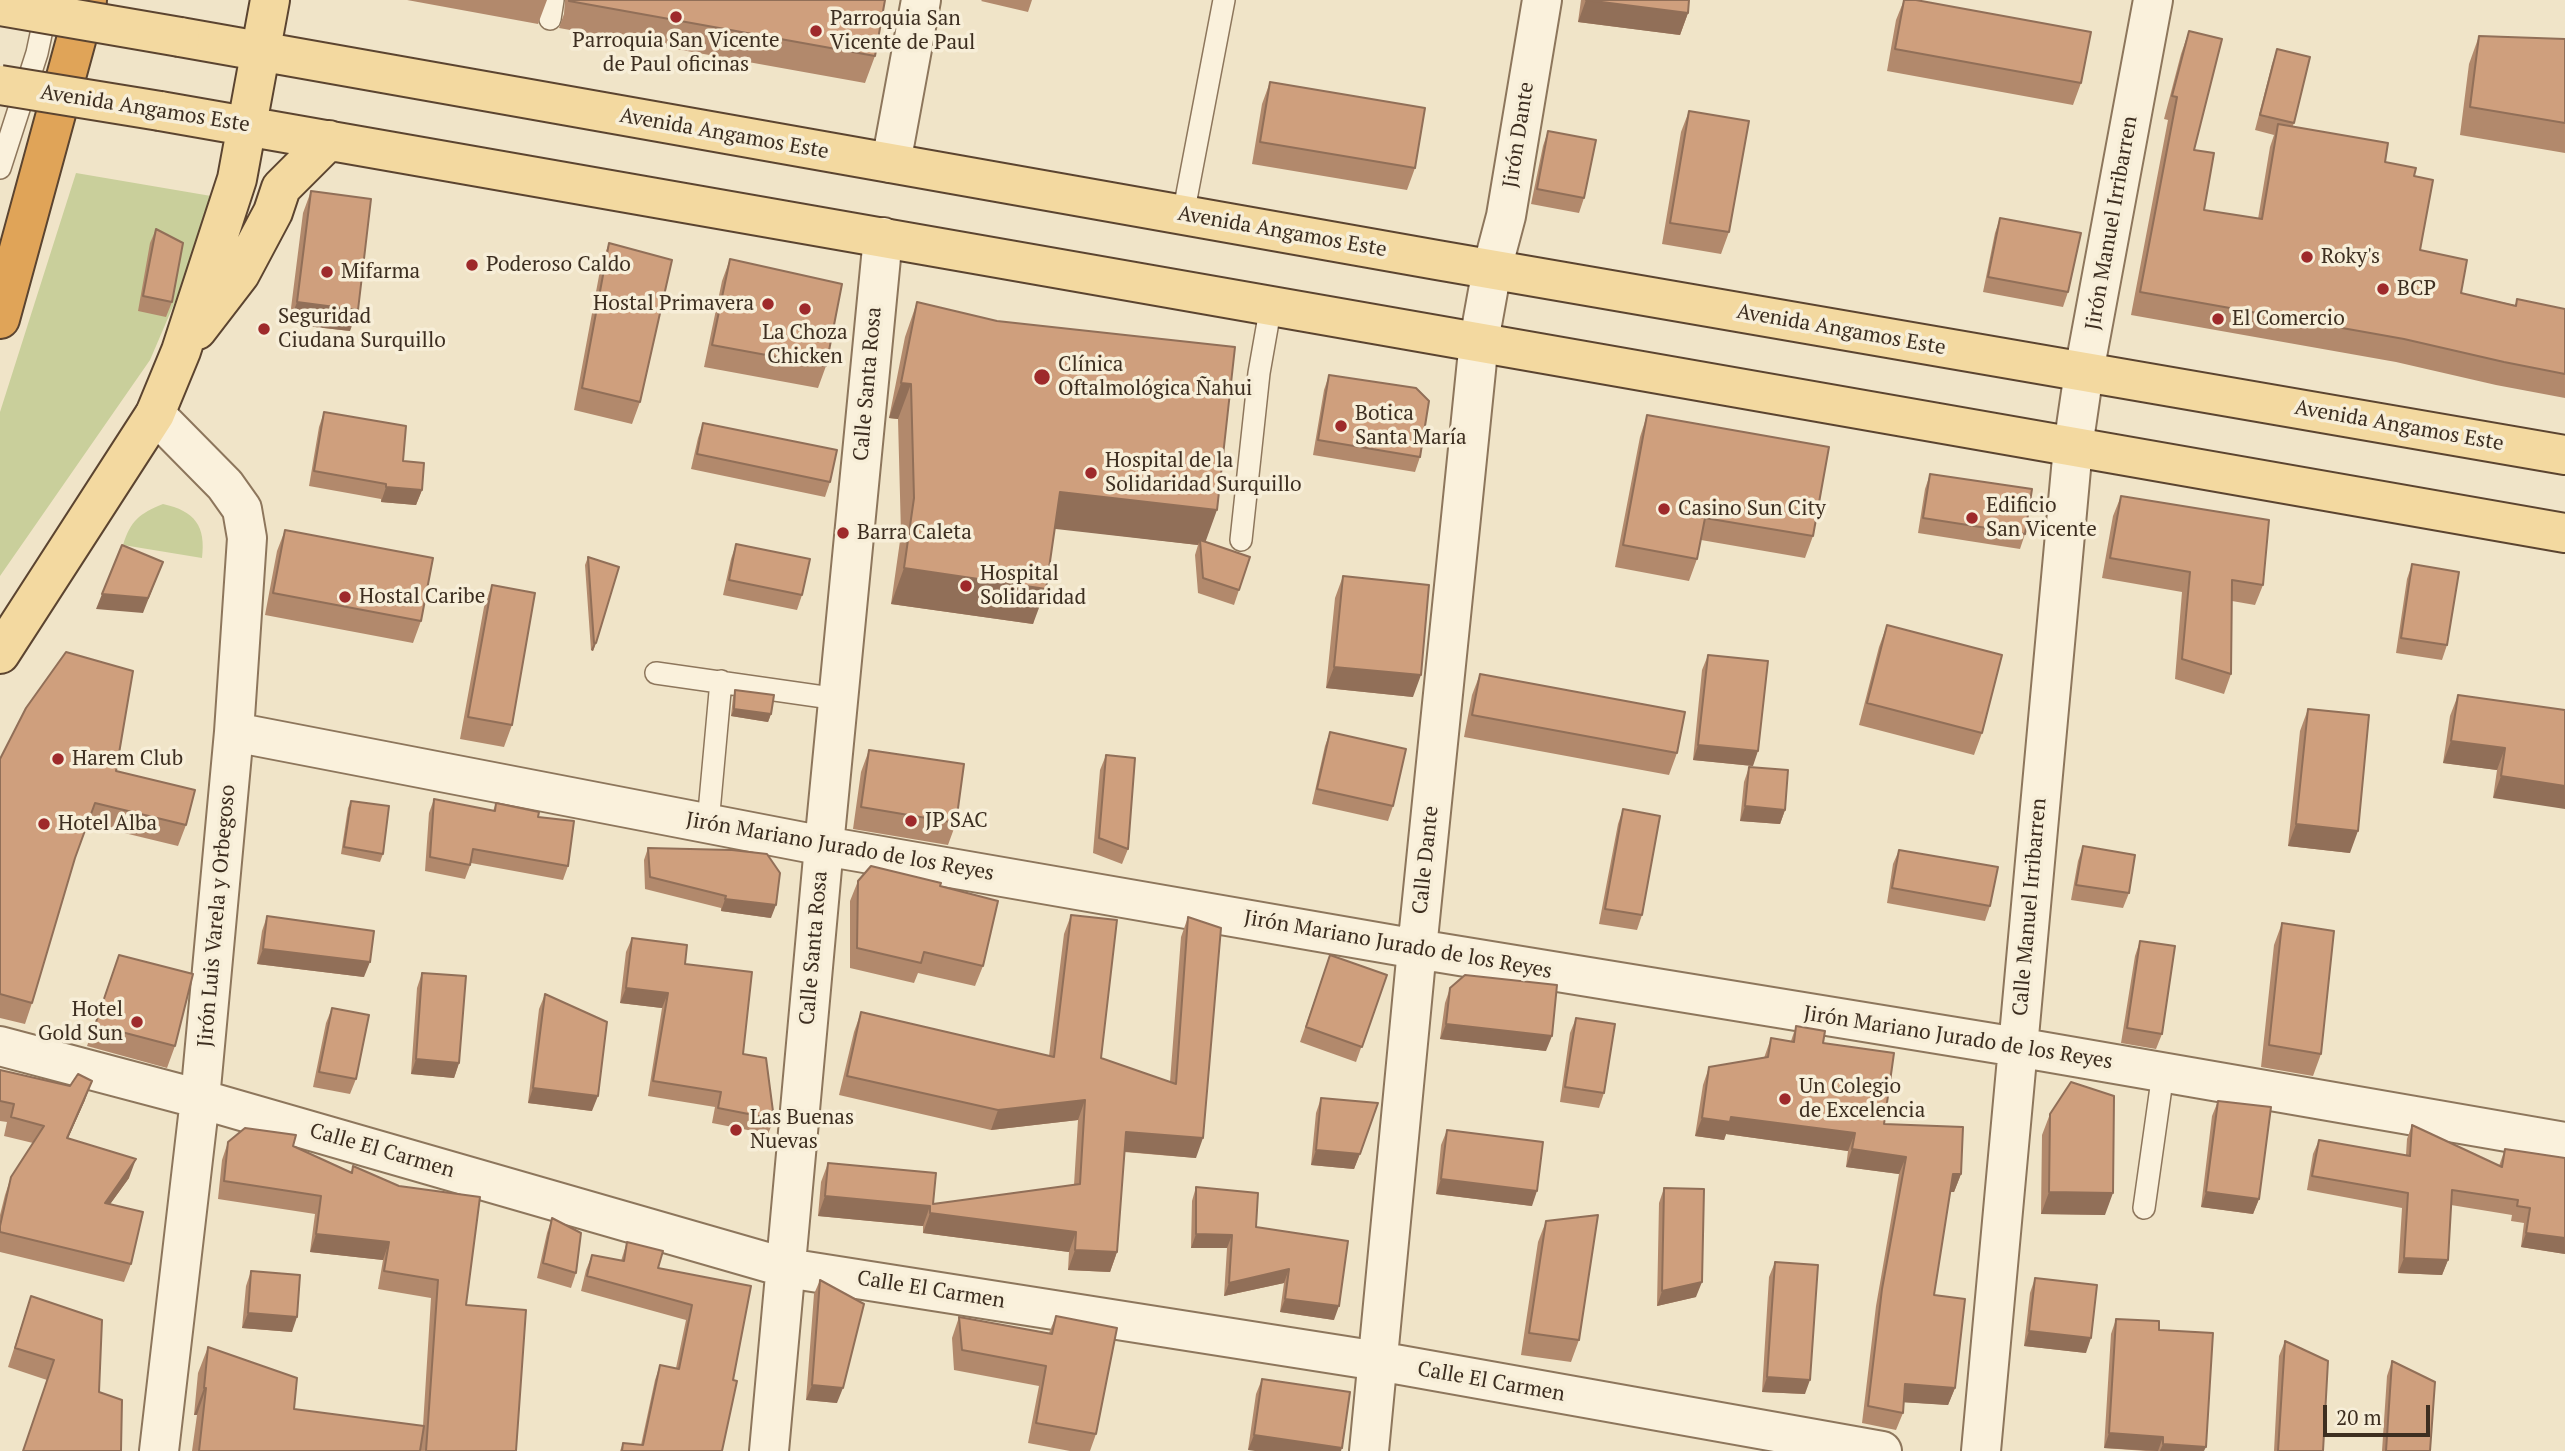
<!DOCTYPE html>
<meta charset="utf-8">
<style>
body{margin:0}
#map{position:relative;width:2565px;height:1451px;overflow:hidden;background:#f0e4c8;font-family:"PT Serif",serif}
canvas{display:block}
.scale{position:absolute;left:2323px;top:1405px;width:107px;height:32px;box-sizing:border-box;border:4px solid #3d2e20;border-top:0;padding-left:9px;font-size:21px;line-height:24px;white-space:nowrap;color:#3d2e20;-webkit-text-stroke:5px #f7eed8;paint-order:stroke}
</style>
<div id="map">
<canvas width="2565" height="1451"></canvas>
<div class="scale">20 m</div>
</div>
<script>
const context = document.querySelector('canvas').getContext('2d');
context.lineJoin = 'round';
function fillPath(path, color) { context.fillStyle = color; context.fill(path, 'evenodd'); }
function trace(path, color, width, dash) { context.strokeStyle = color; context.lineWidth = width; context.lineCap = dash ? 'butt' : 'round'; context.setLineDash(dash || []); context.stroke(path); }
function drawText(font, color, halo, rows, align = 'center') {
  context.font = font + ' "PT Serif",serif'; context.lineWidth = 7; context.setLineDash([]); context.textBaseline = 'middle'; context.strokeStyle = halo; context.fillStyle = color; for (const [text, x, y, turn = 0] of rows) {
    context.save(); context.translate(x, y); context.rotate((+turn || 0) * Math.PI / 180); context.textAlign = isNaN(turn) ? turn : align; if (halo) context.strokeText(text, 0, 0); context.fillText(text, 0, 0); context.restore();
  }
}
const green = new Path2D(`
 M76 173 211 196 180 290 150 360 0 576V412Z
 M163 504C195 511 206 526 202 558L123 545C131 520 139 514 163 504Z`);
const service = new Path2D(`
 M550 19 553 0
 M0 168 37 53 47 6
 M1183 215 1224 0
 M1241 540 1259 373 1271 305
 M656 673 838 699
 M708 823 721 681
 M2144 1208 2163 1073`);
const minor = new Path2D(`
 M891 163 921 0
 M155 414 225 485 242 509 247 538 234 732 200 1099 159 1451
 M234 732 824 846 1417 949 2017 1047 2565 1142
 M0 1046 200 1099 787 1268 1378 1361 1882 1451
 M769 1451 824 846 883 237
 M1369 1451 1417 949 1479 341 1492 269 1506 216 1542 0
 M1981 1451 2073 447 2084 372 2153 0`);
const primary = new Path2D(`
 M180 37 1437 260 2565 455
 M160 111 2565 533
 M197 330 240 274 273 212 281 188 329 140
 M0 654 155 414 181 351 237 179 270 0`);
const motorway = new Path2D(`
 M0 319 87 0`);
const primaryBridge = new Path2D(`
 M0 6 180 37
 M0 85 160 111`);
const wall = new Path2D(`
 M407 0H547L538 24Z
 M565 0H885L875 56 865 83 559 28 564 14Z
 M982 0H1032L1028 12 981 1Z
 M1581 0H1689L1688 13 1680 35 1578 22Z
 M1904 0 2081 83 2073 105 1887 71 1896 20Z
 M2189 31 2194 150 2204 210 2258 219 2270 147 2274 135 2255 130 2272 64 2277 49 2310 57 2293 126 2385 162 2414 176 2420 250 2461 293 2515 305 2517 299 2565 309V398L2496 385 2396 362 2131 315 2168 120 2164 119 2181 54Z
 M2479 36 2565 39V153L2460 135 2469 64Z
 M1270 82 1415 168 1407 190 1252 164 1262 104Z
 M1689 111 1729 232 1721 254 1662 244 1681 132Z
 M1548 131 1584 198 1579 213 1531 204 1543 146Z
 M311 191 350 331 289 324 303 213Z
 M2000 218 2068 292 2063 307 1983 292 1995 233Z
 M156 229 172 302 166 317 138 311 150 243Z
 M609 243 640 402 632 424 574 410 601 265Z
 M730 259 826 366 818 388 704 367 722 281Z
 M917 302 1205 542 1239 590 1234 605 1198 593 1195 555 1198 545 1055 528 1033 624 891 604 901 534 898 419 889 418 905 337Z
 M1329 375 1420 457 1415 472 1313 455 1324 390Z
 M324 412 403 461 422 490 416 505 381 502V499L309 486 319 427Z
 M1647 415 1813 536 1805 558 1701 540 1697 559 1689 581 1615 567 1640 437Z
 M703 423 830 482 825 497 691 469 698 438Z
 M1930 474 2025 534 2020 549 1918 533 1925 489Z
 M2121 496 2263 585 2255 605 2232 601 2231 674 2224 694 2175 679 2182 592 2102 578 2113 516Z
 M285 530 421 621 413 643 265 615 277 551Z
 M736 544 802 595 797 610 723 595 731 559Z
 M588 557 596 643 593 651 591 650 585 565Z
 M2412 564 2447 645 2442 660 2396 653 2407 579Z
 M1343 576 1413 697 1326 688 1335 598Z
 M492 585 512 725 504 747 460 739 484 607Z
 M1887 625 1982 733 1974 755 1859 725 1879 647Z
 M1708 655 1753 766 1693 760 1702 670Z
 M1480 674 1677 753 1669 775 1464 737 1472 695Z
 M735 690 771 714 768 722 731 716 733 697Z
 M2458 695 2565 710 2493 798 2497 770 2443 763 2450 716Z
 M2308 709 2350 853 2288 846 2300 731Z
 M1330 732 1393 806 1388 821 1312 804 1325 746Z
 M869 750 956 823 948 845 853 829 861 772Z
 M1106 755 1128 849 1122 864 1093 853 1100 770Z
 M0 759 116 771 186 825 178 846 87 824 75 858 32 1003 25 1024 0 1018Z
 M1749 767 1785 810 1780 824 1740 821 1744 782Z
 M434 799 493 811 496 803 538 817 568 866 563 880 471 863 465 879 425 871 429 813Z
 M351 801 383 854 380 862 341 854 348 808Z
 M1623 809 1642 915 1637 930 1599 924 1618 824Z
 M2083 846 2129 893 2123 908 2071 900 2078 861Z
 M648 848 771 918 721 911V908L645 889 644 860Z
 M1899 850 1990 906 1985 921 1887 903 1893 864Z
 M858 881 940 886 983 966 975 986 918 973 914 983 850 968V901Z
 M1071 915 1101 1058 1170 1082 1181 937 1188 917 1196 1158 1124 1152 1117 1252 1110 1272 1068 1270 1069 1252 923 1233V1226L818 1216 821 1182 828 1163 933 1204 1074 1185 1078 1120 991 1130 839 1095 854 1032 861 1012 1049 1056 1064 934Z
 M267 916 364 977 257 964 262 931Z
 M2282 923 2321 1054 2313 1076 2261 1067 2274 945Z
 M632 938 685 964 743 1054 774 1119 768 1134 712 1123 715 1107 648 1096 662 1008 620 1003 626 952Z
 M2140 941 2162 1034 2156 1049 2121 1043 2135 956Z
 M119 955 175 1046 167 1068 87 1046Z
 M1330 955 1387 975 1356 1062 1300 1042Z
 M422 973 459 1063 454 1078 411 1074 417 988Z
 M1450 988 1546 1051 1440 1039 1445 1003Z
 M545 994 592 1111 528 1103 539 1009Z
 M332 1008 356 1079 350 1094 313 1087 326 1023Z
 M1576 1018 1604 1093 1599 1108 1560 1102 1570 1033Z
 M1796 1026 1823 1043 1884 1124 1961 1174 1954 1192H1950L1934 1295 1955 1388 1948 1405 1904 1402 1903 1413 1896 1430 1862 1423 1876 1306 1899 1174 1846 1167 1848 1151 1726 1134 1724 1140 1695 1136 1703 1085 1709 1067 1764 1058 1771 1038 1791 1041Z
 M0 1070 85 1100 68 1138 129 1178 110 1204 131 1264 124 1282 0 1252V1215L5 1195 11 1177 33 1143 4 1136 7 1122 0 1121Z
 M1321 1098 1378 1103 1354 1169 1311 1165 1316 1113Z
 M2218 1101 2259 1199 2253 1214 2201 1207 2212 1116Z
 M2050 1114 2105 1215 2041 1214 2042 1135Z
 M2412 1125 2499 1166 2505 1149 2565 1254 2521 1247 2524 1223 2511 1221 2512 1215 2451 1205 2448 1260 2442 1275 2398 1273 2402 1208 2307 1190 2313 1154 2319 1140 2406 1155 2407 1139Z
 M1447 1130 1532 1206 1436 1194 1441 1145Z
 M228 1142 293 1146 351 1172 353 1166 466 1305 516 1451H192L197 1415H194L198 1373 208 1347 294 1409 423 1426 431 1298 378 1289 383 1260 310 1252 315 1214 218 1199 222 1160Z
 M1196 1187 1256 1227 1334 1320 1280 1312 1284 1283 1224 1296 1227 1248H1191L1192 1201Z
 M1664 1188 1696 1297 1657 1306 1659 1203Z
 M552 1218 576 1273 571 1288 537 1278 547 1233Z
 M1546 1221 1579 1340 1571 1362 1521 1355 1538 1242Z
 M627 1242 658 1268 751 1286 733 1380 722 1451H620L623 1443 641 1445 655 1380 660 1365 676 1368 686 1320 581 1291 586 1270 592 1255 621 1261Z
 M1775 1262 1805 1394 1762 1392 1769 1277Z
 M251 1271 292 1332 242 1328 246 1286Z
 M2035 1278 2086 1353 2024 1346 2030 1293Z
 M820 1280 837 1403 806 1400 814 1294Z
 M31 1296 99 1392 47 1380 8 1367Z
 M1056 1316 1096 1434 1090 1451H1070L1028 1443 1039 1386 954 1370 952 1338 959 1317 1049 1333Z
 M2116 1319 2159 1330 2204 1451H2146L2104 1448 2111 1334Z
 M2285 1341 2323 1451H2274L2279 1356Z
 M2392 1361 2430 1451H2382L2387 1376Z
 M1262 1379 1350 1392 1248 1450 1256 1394Z`);
const shadedWall = new Path2D(`
 M1586 0 1688 13 1680 35 1578 22Z
 M297 302 358 310 350 331 289 324Z
 M901 383 911 384 898 419 889 418Z
 M386 487 422 490 416 505 381 502Z
 M1060 492 1217 510 1204 546 1200 540 1198 545 1047 528Z
 M163 562 143 613 96 609 102 594Z
 M904 568 1046 589 1033 624 891 604Z
 M594 643H596L593 651 591 650Z
 M1334 667 1421 675 1413 697 1326 688Z
 M734 709 771 714 768 722 731 716Z
 M2451 741 2505 748 2497 770 2443 763Z
 M1698 745 1758 751 1753 766 1693 760Z
 M2501 776 2565 786V809L2493 798Z
 M1745 806 1785 810 1780 824 1740 821Z
 M2296 824 2358 831 2350 853 2288 846Z
 M725 899 776 905 771 918 721 911Z
 M263 949 370 962 364 977 257 964Z
 M626 988 668 993 662 1008 620 1003Z
 M1446 1024 1552 1036 1546 1051 1440 1039Z
 M416 1059 459 1063 454 1078 411 1074Z
 M92 1081 85 1100 60 1156 67 1138Z
 M533 1088 598 1096 592 1111 528 1103Z
 M1085 1100 1078 1120 991 1130 998 1110Z
 M1731 1117 1855 1133 1848 1151 1726 1134 1724 1140 1695 1136 1702 1118Z
 M1126 1132 1203 1138 1196 1158 1118 1151Z
 M1852 1149 1906 1157 1899 1174 1846 1167Z
 M1316 1150 1360 1154 1354 1169 1311 1165Z
 M136 1159 129 1178 98 1221 105 1203Z
 M1953 1174H1961L1954 1192H1947Z
 M1441 1179 1537 1191 1532 1206 1436 1194Z
 M2049 1192 2113 1193 2105 1215 2041 1214Z
 M2206 1192 2259 1199 2253 1214 2201 1207Z
 M825 1196 930 1206 923 1226 818 1216Z
 M930 1213 1076 1232 1069 1252 923 1233Z
 M2526 1233 2565 1238V1254L2521 1247Z
 M316 1234 389 1242 383 1260 310 1252Z
 M1196 1234 1232 1235 1227 1248H1191Z
 M1075 1250 1117 1252 1110 1272 1068 1270Z
 M2404 1258 2448 1260 2442 1275 2398 1273Z
 M1289 1269 1284 1283 1224 1296 1229 1283Z
 M1702 1282 1696 1297 1657 1306 1662 1291Z
 M1285 1299 1339 1306 1334 1320 1280 1312Z
 M248 1313 297 1317 292 1332 242 1328Z
 M2029 1331 2091 1338 2086 1353 2024 1346Z
 M1767 1377 1810 1380 1805 1394 1762 1392Z
 M1905 1384 1955 1388 1948 1405 1899 1402Z
 M812 1385 843 1388 837 1403 806 1400Z
 M204 1388H206L197 1415H194Z
 M2109 1433 2163 1437 2158 1451 2104 1448Z
 M1254 1435 1342 1448 1341 1451H1255L1248 1450Z
 M2163 1444 2206 1447 2204 1451H2160Z`);
const building = new Path2D(`
 M569 0H885L875 56 569 1Z
 M1586 0H1689L1688 13Z
 M1904 0H1916L2091 32 2081 83 1895 49Z
 M2189 31 2222 39 2194 150 2214 153 2204 210 2262 219 2278 124 2388 143 2385 162 2416 168 2414 176 2433 180 2420 250 2467 260 2461 293 2516 306 2517 299 2565 309V374L2504 362 2404 339 2140 292 2177 97 2172 96Z
 M2479 36 2565 39V123L2470 107Z
 M2277 49 2310 57 2294 123 2260 115Z
 M1270 82 1425 108 1415 168 1260 142Z
 M1689 111 1749 121 1729 232 1670 223Z
 M1548 131 1596 140 1584 198 1537 189Z
 M311 191 371 199 358 310 297 302Z
 M2000 218 2081 233 2068 292 1988 277Z
 M156 229 183 243 172 302 143 296Z
 M609 243 672 260 640 402 582 388Z
 M730 259 842 284 826 366 712 345Z
 M917 302 997 321 1235 347 1217 510 1060 492 1046 589 904 568 914 498 911 384 901 383Z
 M1329 375 1416 388 1429 401 1420 457 1318 440Z
 M324 412 406 426 403 461 424 463 422 490 386 487V484L314 471Z
 M1647 415 1829 447 1813 536 1705 518 1697 559 1623 545Z
 M703 423 837 450 830 482 697 454Z
 M1930 474 2032 489 2025 534 1923 518Z
 M2121 496 2269 520 2263 585 2232 580 2231 674 2182 659 2190 572 2110 558Z
 M285 530 433 558 421 621 273 593Z
 M1200 540 1250 557 1239 590 1203 578Z
 M736 544 810 559 802 595 729 580Z
 M122 545 163 562 148 598 102 594Z
 M588 557 619 567 596 643H594Z
 M2412 564 2459 572 2447 645 2401 638Z
 M1343 576 1429 585 1421 675 1334 667Z
 M492 585 535 593 512 725 468 717Z
 M1887 625 2002 655 1982 733 1867 703Z
 M66 652 133 671 116 771 195 790 186 825 95 803 75 858 32 1003 0 994V759L26 708Z
 M1708 655 1768 661 1758 751 1698 745Z
 M1480 674 1685 712 1677 753 1472 715Z
 M735 690 774 695 771 714 734 709Z
 M2458 695 2565 710V786L2501 776 2505 748 2451 741Z
 M2308 709 2369 715 2358 831 2296 824Z
 M1330 732 1406 749 1393 806 1317 789Z
 M869 750 964 764 956 823 861 807Z
 M1106 755 1135 758 1128 849 1099 838Z
 M1749 767 1788 770 1785 810 1745 806Z
 M434 799 495 811 496 803 539 812 538 817 574 821 568 866 473 849 470 865 430 857Z
 M351 801 389 806 383 854 344 847Z
 M1623 809 1660 816 1642 915 1605 909Z
 M2083 846 2135 855 2129 893 2076 885Z
 M648 848 732 850 767 854 780 873 776 905 725 899 726 896 650 877Z
 M1899 850 1998 867 1990 906 1892 888Z
 M871 866 941 883 940 886 998 901 983 966 924 952 921 963 857 948 858 881Z
 M1071 915 1117 920 1101 1058 1176 1084 1188 917 1221 928 1203 1138 1126 1132 1117 1252 1075 1250 1076 1232 930 1213V1206L825 1196 828 1163 936 1173 933 1204 1080 1184 1085 1100 998 1110 847 1076 861 1012 1054 1057Z
 M267 916 374 931 370 962 263 949Z
 M2282 923 2334 931 2321 1054 2269 1045Z
 M632 938 687 945 685 964 752 972 743 1054 766 1058 774 1119 718 1108 721 1092 653 1081 668 993 626 988Z
 M2140 941 2175 946 2162 1034 2127 1028Z
 M119 955 193 974 175 1046 95 1025Z
 M1330 955 1387 975 1362 1047 1306 1027Z
 M422 973 466 976 459 1063 416 1059Z
 M1465 975 1557 985 1552 1036 1446 1024 1450 988Z
 M545 994 607 1022 598 1096 533 1088Z
 M332 1008 369 1015 356 1079 319 1072Z
 M1576 1018 1615 1024 1604 1093 1565 1087Z
 M1796 1026 1825 1031 1823 1043 1894 1053 1884 1124 1963 1127 1961 1174H1953L1934 1295 1965 1299 1955 1388 1905 1384 1903 1413 1868 1406 1882 1289 1906 1157 1852 1149 1855 1133 1731 1117 1730 1122 1702 1118 1709 1067 1768 1057 1771 1038 1794 1042Z
 M0 1070 70 1086 78 1074 92 1081 67 1138 136 1159 105 1203 143 1212 131 1264 0 1232V1226L11 1177 44 1126 11 1117 14 1104 0 1101Z
 M2071 1082 2114 1096 2113 1193 2049 1192 2050 1114Z
 M1321 1098 1378 1103 1360 1154 1316 1150Z
 M2218 1101 2271 1107 2259 1199 2206 1192Z
 M2412 1125 2502 1167 2505 1149 2565 1158V1238L2526 1233 2530 1208 2517 1206 2518 1200 2452 1190 2448 1260 2404 1258 2408 1193 2312 1176 2319 1140 2410 1156Z
 M245 1128 296 1135 293 1146 352 1173 353 1166 399 1186 480 1197 466 1305 526 1310 516 1451H426L438 1280 384 1271 389 1242 316 1234 321 1196 224 1181 228 1142Z
 M1447 1130 1543 1142 1537 1191 1441 1179Z
 M1196 1187 1258 1193 1256 1227 1348 1241 1339 1306 1285 1299 1289 1269 1229 1283 1232 1235 1196 1234Z
 M1664 1188 1704 1189 1702 1282 1662 1291Z
 M1598 1215 1579 1340 1529 1333 1546 1221Z
 M552 1218 581 1233 576 1273 543 1263Z
 M627 1242 663 1251 658 1268 751 1286 733 1380 737 1381 722 1451H622L623 1443 643 1445 660 1365 679 1369 692 1305 587 1276 592 1255 624 1261Z
 M1775 1262 1818 1265 1810 1380 1767 1377Z
 M251 1271 300 1275 297 1317 248 1313Z
 M2035 1278 2097 1285 2091 1338 2029 1331Z
 M820 1280 864 1304 843 1388 812 1385Z
 M31 1296 102 1320 99 1392 122 1400 121 1451H23L54 1360 15 1348Z
 M1056 1316 1117 1328 1096 1434 1036 1423 1046 1366 962 1350 959 1317 1052 1334Z
 M2116 1319 2159 1321V1330L2213 1333 2206 1447 2163 1444V1437L2109 1433Z
 M2285 1341 2328 1361 2323 1451H2278Z
 M208 1347 297 1378 294 1409 424 1426 420 1451H199L206 1388H204Z
 M2392 1361 2435 1382 2430 1451H2386Z
 M1262 1379 1350 1392 1342 1448 1254 1435Z`);
const markers = [
 [676,17,7,"#9e2a2b"],
 [816,31,7,"#9e2a2b"],
 [2307,257,7,"#9e2a2b"],
 [472,265,7,"#9e2a2b"],
 [327,272,7,"#9e2a2b"],
 [2383,289,7,"#9e2a2b"],
 [768,304,7,"#9e2a2b"],
 [805,309,7,"#9e2a2b"],
 [2218,319,7,"#9e2a2b"],
 [264,329,7,"#9e2a2b"],
 [1042,377,9,"#9e2a2b"],
 [1341,426,7,"#9e2a2b"],
 [1091,473,7,"#9e2a2b"],
 [1664,509,7,"#9e2a2b"],
 [1972,518,7,"#9e2a2b"],
 [843,533,7,"#9e2a2b"],
 [966,586,7,"#9e2a2b"],
 [345,597,7,"#9e2a2b"],
 [58,759,7,"#9e2a2b"],
 [911,821,7,"#9e2a2b"],
 [44,824,7,"#9e2a2b"],
 [137,1022,7,"#9e2a2b"],
 [1785,1099,7,"#9e2a2b"],
 [736,1130,7,"#9e2a2b"]
];
const poiNames = [
 ["Parroquia San",830,19],
 ["Vicente de Paul",830,43],
 ["Parroquia San Vicente",676,41,"center"],
 ["de Paul oficinas",676,65,"center"],
 ["Roky's",2321,257],
 ["Poderoso Caldo",486,265],
 ["Mifarma",341,272],
 ["BCP",2397,289],
 ["Hostal Primavera",754,304,"right"],
 ["Seguridad",278,317],
 ["Ciudana Surquillo",278,341],
 ["El Comercio",2232,319],
 ["La Choza",805,333,"center"],
 ["Chicken",805,357,"center"],
 ["Clínica",1058,365],
 ["Oftalmológica Ñahui",1058,389],
 ["Botica",1355,414],
 ["Santa María",1355,438],
 ["Hospital de la",1105,461],
 ["Solidaridad Surquillo",1105,485],
 ["Edificio",1986,506],
 ["San Vicente",1986,530],
 ["Casino Sun City",1678,509],
 ["Barra Caleta",857,533],
 ["Hospital",980,574],
 ["Solidaridad",980,598],
 ["Hostal Caribe",359,597],
 ["Harem Club",72,759],
 ["JP SAC",925,821],
 ["Hotel Alba",58,824],
 ["Hotel",123,1010,"right"],
 ["Gold Sun",123,1034,"right"],
 ["Un Colegio",1799,1087],
 ["de Excelencia",1799,1111],
 ["Las Buenas",750,1118],
 ["Nuevas",750,1142]
];
const streetNames = [
 ["Avenida Angamos Este",145,109,9],
 ["Avenida Angamos Este",724,134,10],
 ["Jirón Dante",1519,135,-81],
 ["Jirón Manuel Irribarren",2112,223,-80],
 ["Avenida Angamos Este",1282,232,10],
 ["Avenida Angamos Este",1841,330,10],
 ["Calle Santa Rosa",868,384,-85],
 ["Avenida Angamos Este",2399,426,10],
 ["Jirón Mariano Jurado de los Reyes",840,847,10],
 ["Calle Dante",1426,860,-84],
 ["Calle Manuel Irribarren",2030,907,-85],
 ["Jirón Luis Varela y Orbegoso",217,916,-85],
 ["Jirón Mariano Jurado de los Reyes",1398,945,10],
 ["Calle Santa Rosa",814,948,-85],
 ["Jirón Mariano Jurado de los Reyes",1958,1038,9],
 ["Calle El Carmen",382,1151,16],
 ["Calle El Carmen",931,1290,9],
 ["Calle El Carmen",1491,1382,10]
];
fillPath(green, '#c9cf9b');
trace(service, '#8d765c', 24);
trace(minor, '#8d765c', 42);
trace(primary, '#5b4430', 42);
trace(motorway, '#5b4430', 42);
trace(service, '#faf1dc', 21);
trace(minor, '#faf1dc', 38);
trace(primary, '#f3d9a0', 38);
trace(motorway, '#e0a458', 38);
trace(primaryBridge, '#5b4430', 42, []);
trace(primaryBridge, '#f3d9a0', 38);
fillPath(wall, '#b2896c');
fillPath(shadedWall, '#916f58');
fillPath(building, '#cf9f7d');
trace(building, '#916f58', 2);
for (const [x, y, r, color] of markers) { const dot = new Path2D(); dot.arc(x, y, r, 0, 2 * Math.PI); context.fillStyle = color; context.fill(dot); trace(dot, '#f7eed8', 2.5); }
drawText('21px', '#3d2e20', '#f7eed8', poiNames, 'left');
drawText('21px', '#3d2e20', '#f7eed8', streetNames);
</script>
